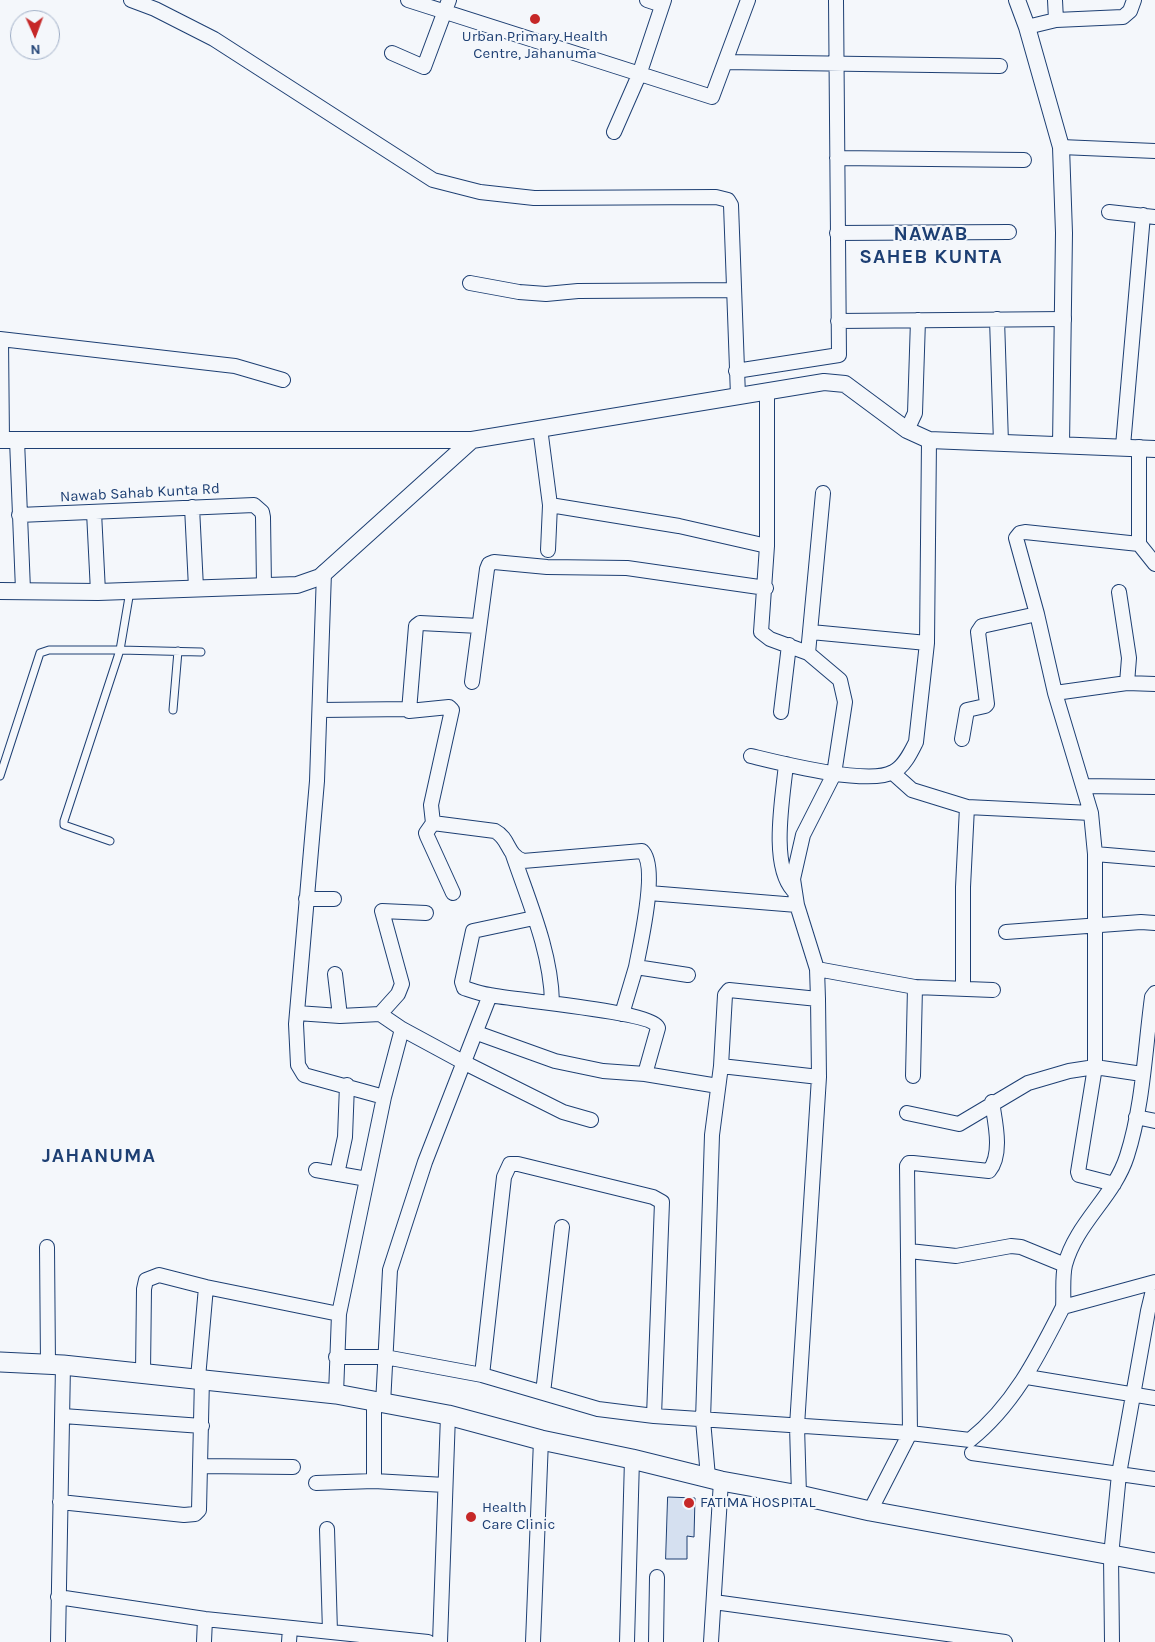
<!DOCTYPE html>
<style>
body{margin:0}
#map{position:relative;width:1155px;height:1642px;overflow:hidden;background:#f4f7fb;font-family:Karla,sans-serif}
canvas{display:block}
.north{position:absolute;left:10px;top:10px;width:50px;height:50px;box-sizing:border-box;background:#f4f7fb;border:1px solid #9eadc5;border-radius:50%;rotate:178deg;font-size:14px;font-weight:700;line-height:20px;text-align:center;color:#1d3f73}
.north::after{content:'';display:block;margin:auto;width:18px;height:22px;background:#c62828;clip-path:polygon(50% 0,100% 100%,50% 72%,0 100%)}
</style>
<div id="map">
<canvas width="1155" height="1642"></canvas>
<div class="north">N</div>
</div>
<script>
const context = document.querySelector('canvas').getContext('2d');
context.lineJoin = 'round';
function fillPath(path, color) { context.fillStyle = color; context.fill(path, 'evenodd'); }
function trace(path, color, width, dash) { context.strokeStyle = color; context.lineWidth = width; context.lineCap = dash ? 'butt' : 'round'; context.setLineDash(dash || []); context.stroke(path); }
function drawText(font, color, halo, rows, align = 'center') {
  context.font = font + ' Karla,sans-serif'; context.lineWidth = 4; context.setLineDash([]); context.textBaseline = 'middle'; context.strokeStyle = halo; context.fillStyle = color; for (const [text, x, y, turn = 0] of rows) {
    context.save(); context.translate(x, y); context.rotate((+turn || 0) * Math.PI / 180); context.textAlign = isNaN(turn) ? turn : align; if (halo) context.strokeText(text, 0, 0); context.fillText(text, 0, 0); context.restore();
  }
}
const building = new Path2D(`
 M668 1497 695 1498 694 1537 687 1536V1559H666Z`);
const service = new Path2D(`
 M173 710 178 651
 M0 776 40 653 49 650H120L130 591
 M110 841 64 825V821L120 650 201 652`);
const minor = new Path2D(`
 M131 0 155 9 214 39 433 180 480 192 534 198 716 197 728 200 731 205 738 396
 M408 0 712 97 748 0
 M647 0 662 5
 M1055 0 1056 20
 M1027 27 1056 20 1123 17 1130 11 1134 0
 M392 53 424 67 449 0
 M725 62 1000 66
 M614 132 639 75 664 0
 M1061 147 1155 151
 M837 158 1024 160
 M1109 212 1155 217
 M837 233 1009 232
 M470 283 519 292 546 294 578 291 734 290
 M997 319 1001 443
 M838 321 1064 319
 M0 339 235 366 283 380
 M1 340 2 440
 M736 371 839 355 836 0
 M767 391V546L761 632 770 639 808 653 840 680 845 702 834 774 803 835 793 879 797 905 817 969 818 999 819 1077 797 1426 799 1495
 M540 428 550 505 679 526 767 546
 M907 430 915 413 918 320
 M17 440 23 590
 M1123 446 1143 215
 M1139 447V544L1155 564
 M192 507 196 588
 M94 512 98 592
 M19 515 254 505 262 512 263 517 264 586
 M548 550 550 505
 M324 572 317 781 296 1024 298 1065 304 1075 384 1097
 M1119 592 1129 658 1127 683
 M479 626 420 623 416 626 409 711 449 707 452 710 431 805 433 823 495 831C510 839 506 854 523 861L642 851C659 866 640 945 636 967L688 975
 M811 632 927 643
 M808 653 823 493
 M472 682 487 569 489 564 494 562 547 567 627 568 766 588
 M1055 693 1127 683 1155 684
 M321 710 409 709
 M781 712 789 645
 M962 739 967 710 985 706 987 704 978 632 982 626 1037 614
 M751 756C780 763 869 786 893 772 904 767 911 752 916 742L927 643 929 440
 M786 764C783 797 770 864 793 890
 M893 773 912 790 967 807 1091 813
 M1083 786 1155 787
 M433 823 426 833 427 836 453 893
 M1095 854 1155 859
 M513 855C529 902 551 952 552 1002
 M649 893 797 905
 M306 899H334
 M534 918 473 931 462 982 464 988C473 991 481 994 490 995 512 1000 653 1011 658 1028L645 1074
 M1006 932 1141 922 1155 923
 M817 969 915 987 913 1076
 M335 974 340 1016
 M915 987 993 990
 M963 989V887L967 807
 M297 1013 340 1016 380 1014 402 1029 463 1062 563 1112 591 1120
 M380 1014 398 994 402 984 382 911 426 913
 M622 1014 636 967
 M477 1033 555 1061 603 1071 645 1074 718 1086
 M721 1066 819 1077
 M907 1113 959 1124 1028 1083 1069 1071 1095 1067 1142 1074
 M1136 1117 1155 1121
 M316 1170 367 1179
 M337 1174 345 1137 347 1085
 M1114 1184 1079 1175 1078 1172 1095 1067V854L1091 813 1055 693 1037 614 1016 538 1020 533 1025 532 1139 544
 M47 1247 48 1365
 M909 1251 956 1256 1011 1246 1021 1247 1065 1265
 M1063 1307C1064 1294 1062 1278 1065 1265 1076 1223 1114 1197 1127 1156 1143 1106 1145 1049 1152 997L1155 993
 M336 1357H385L482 1375 598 1409 654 1416 910 1433 970 1440C1014 1405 1038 1356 1063 1307L1155 1282 1148 1311 1119 1474 1111 1556 1112 1642
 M143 1372 144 1289 146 1280 159 1275 206 1287 339 1314
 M482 1375 504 1177 510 1164H518L653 1197 662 1202 654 1416
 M1027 1377 1155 1398
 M198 1378 206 1287
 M543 1393 562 1227
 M336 1394 339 1314 384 1097 402 1029
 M383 1404 390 1270 425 1162 490 995
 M63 1416 202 1426
 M972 1453 1155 1479
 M201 1466 293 1467
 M708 1477 703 1420 712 1135 721 1066 725 995 729 990 818 999
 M374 1481V1401
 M316 1483 374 1481 445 1485
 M60 1502 184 1515 195 1514 199 1510 202 1378
 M870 1511 910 1433 907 1166 909 1163H913L989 1171C1003 1154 995 1122 992 1102
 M327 1529 330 1632
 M58 1597 205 1619 428 1642
 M714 1602 1005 1642
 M58 1642 63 1365
 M204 1642 205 1619
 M289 1642 290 1628
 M440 1642 448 1415
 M533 1642 541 1440
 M627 1642 632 1459
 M656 1642 657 1577
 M711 1642 721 1481`);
const tertiary = new Path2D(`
 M1017 0 1027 27 1061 147 1064 233 1061 445
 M0 440H472L824 382 845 384 907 430 929 440 1155 449
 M0 591 98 592 297 585 320 577 472 440`);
const secondary = new Path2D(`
 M0 1362 63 1365 336 1394 448 1415 541 1440 632 1459 721 1481 799 1495 870 1511 1155 1563`);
const markers = [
 [535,19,6,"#c62828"],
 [689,1503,6,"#c62828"],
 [471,1517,6,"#c62828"]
];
const poiNames = [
 ["Urban Primary Health",535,37,"center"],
 ["Centre, Jahanuma",535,54,"center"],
 ["FATIMA HOSPITAL",700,1503],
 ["Health",482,1508],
 ["Care Clinic",482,1525]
];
const streetNames = [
 ["Nawab Sahab Kunta Rd",140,493,-3]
];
const districtNames = [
 ["NAWAB",931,234],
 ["SAHEB KUNTA",931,257],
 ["JAHANUMA",99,1156]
];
fillPath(building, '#d5e0f0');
trace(building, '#1d3f73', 1);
trace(service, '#1d3f73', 9);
trace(minor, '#1d3f73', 16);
trace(tertiary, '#1d3f73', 18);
trace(secondary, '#1d3f73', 21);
trace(service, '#f4f7fb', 7);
trace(minor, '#f4f7fb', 14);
trace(tertiary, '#f4f7fb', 16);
trace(secondary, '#f4f7fb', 19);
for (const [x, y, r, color] of markers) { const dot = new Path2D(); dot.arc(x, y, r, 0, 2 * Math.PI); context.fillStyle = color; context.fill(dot); trace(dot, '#f4f7fb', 2); }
drawText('15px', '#1d3f73', '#f4f7fb', poiNames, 'left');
drawText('15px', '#1d3f73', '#f4f7fb', streetNames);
context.letterSpacing = '1px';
drawText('bold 20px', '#1d3f73', '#f4f7fb', districtNames);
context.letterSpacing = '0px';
</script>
